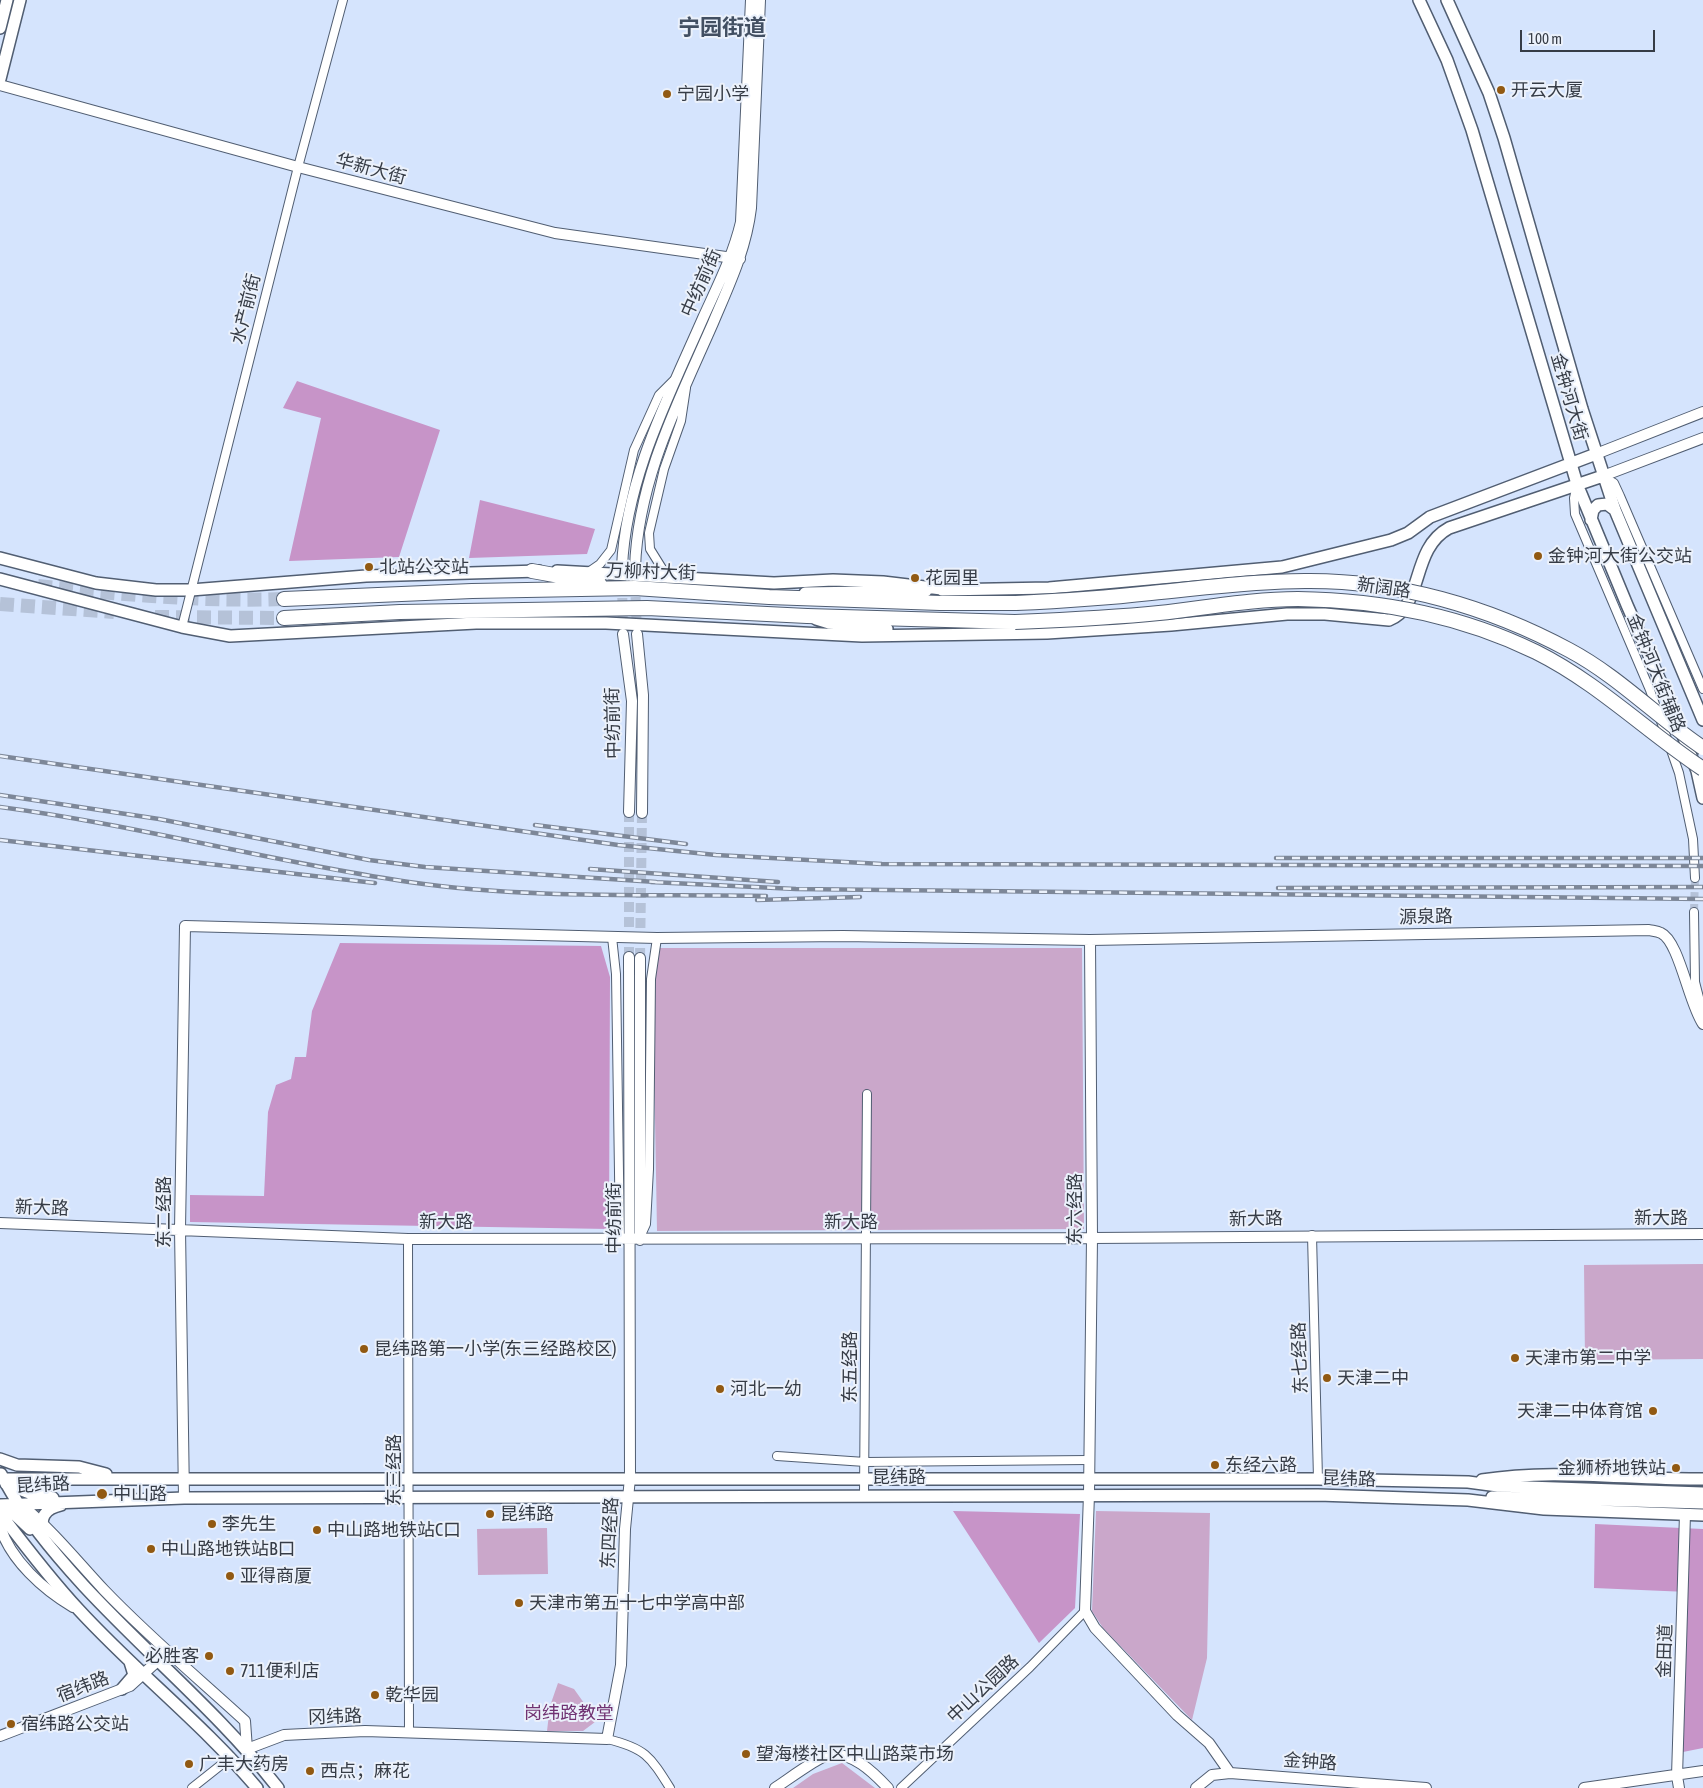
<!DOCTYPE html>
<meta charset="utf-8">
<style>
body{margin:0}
#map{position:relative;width:1703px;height:1788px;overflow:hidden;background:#d5e4fd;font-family:"Asap Condensed",sans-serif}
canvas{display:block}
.scale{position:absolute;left:1520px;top:30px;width:135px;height:22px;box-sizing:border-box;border:2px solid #363c46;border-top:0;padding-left:6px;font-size:15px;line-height:18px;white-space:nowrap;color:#363c46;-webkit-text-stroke:4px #ebf1fb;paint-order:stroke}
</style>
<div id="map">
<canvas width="1703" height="1788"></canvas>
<div class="scale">100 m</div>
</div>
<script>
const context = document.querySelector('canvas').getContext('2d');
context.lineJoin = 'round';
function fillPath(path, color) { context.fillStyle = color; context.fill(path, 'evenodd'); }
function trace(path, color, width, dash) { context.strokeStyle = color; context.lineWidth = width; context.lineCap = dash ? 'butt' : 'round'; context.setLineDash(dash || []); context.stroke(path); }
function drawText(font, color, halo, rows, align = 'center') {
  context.font = font + ' "Asap Condensed","Noto Sans SC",sans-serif'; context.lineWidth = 4; context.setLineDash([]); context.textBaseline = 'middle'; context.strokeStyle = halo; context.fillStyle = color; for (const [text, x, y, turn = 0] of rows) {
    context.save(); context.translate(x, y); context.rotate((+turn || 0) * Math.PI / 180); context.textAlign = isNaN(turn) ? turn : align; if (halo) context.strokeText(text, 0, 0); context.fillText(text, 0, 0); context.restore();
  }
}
const green = new Path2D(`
 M652 948H1082L1084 1229 657 1231Z
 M1703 1264V1359L1585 1360 1584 1265Z
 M1096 1511 1210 1513 1207 1658 1192 1720 1103 1628 1092 1611Z
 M547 1528 548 1574 478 1575 477 1529Z
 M558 1683 574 1689 594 1717 595 1722 583 1731H547L550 1706Z
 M842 1763 875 1788H793L813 1774Z`);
const forest = new Path2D(`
 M297 381 440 430 399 557 289 561 321 418 283 408Z
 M480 500 595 529 587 554 469 558Z
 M340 943 601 946 610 977 609 1229 190 1222V1195L264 1196 268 1112 276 1085 291 1079 295 1057H306L312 1011Z
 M953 1511 1080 1514 1075 1608 1039 1643Z
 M1595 1524 1703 1529V1748L1683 1752 1688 1592 1594 1588Z`);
const streetTunnel = new Path2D(`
 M1694 912 1695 878`);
const secondaryTunnel = new Path2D(`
 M635 582 637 633
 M622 583 623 631
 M629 812V957
 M640 958 642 813`);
const highwayTunnel = new Path2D(`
 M38 586C120 594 201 602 284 599
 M0 604 114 612
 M155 617 284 618`);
const street = new Path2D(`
 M1604 477 1614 483 1620 496 1703 689
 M1577 484 1574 498 1575 514 1650 690 1679 773 1693 839 1695 878
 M587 573 600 564 611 550 634 450 659 395 673 381
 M668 578 650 549 649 533 664 469 681 421 686 388
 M182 627 298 167 343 0
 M1694 912 1695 982 1703 1013
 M612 937 616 974 620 1239
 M641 1235 646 1224 649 1169 651 979 657 938
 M1312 1235 1318 1479
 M408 1239 409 1732
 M777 1456 865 1462 1089 1460
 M864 1495 867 1094
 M607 1739C645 1748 650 1756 670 1788
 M192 1788 231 1757
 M901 1788 1030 1667 1085 1611`);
const secondary = new Path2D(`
 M0 85 298 167 555 233 740 259
 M1596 454 1703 412
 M1603 476 1703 438
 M622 567C626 478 668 398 703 318 717 287 733 256 741 222L751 0
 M635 568C638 479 678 403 713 323 729 285 746 250 751 208L760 0
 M623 634 632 701 629 812
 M637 634 643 695 642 813
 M1090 940 1092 1238 1089 1494 1085 1611 1095 1628 1177 1715 1209 1743 1230 1773
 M640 958V1240
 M0 1223 408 1239 1092 1238 1703 1234
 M184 1498 180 1229 185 926 657 938 843 936 1090 940 1649 930C1653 931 1657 931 1661 933 1679 941 1689 1004 1703 1024
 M22 1505C53 1531 77 1561 104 1590 149 1637 198 1678 245 1721L247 1749 284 1735 365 1731 607 1739 621 1665 625 1529 630 1478 629 957
 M0 1526C10 1560 44 1590 73 1607
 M0 1736 130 1686 163 1656
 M775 1788C786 1781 818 1757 828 1755 852 1751 873 1772 888 1788
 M1196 1788 1212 1775 1230 1773 1426 1788
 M1584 1788 1703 1771
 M1679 1788 1677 1776 1685 1514`);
const primary = new Path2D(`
 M1419 0 1447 60 1472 130 1577 484 1627 605 1670 703 1697 771 1703 798
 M1447 0 1489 93 1504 138 1582 409 1615 510 1703 720
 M0 28 7 0
 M0 79 20 0
 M1591 520 1593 510 1598 505 1607 504 1615 510
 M0 558 96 583 156 590H191L366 576 539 571
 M557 571 774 583 833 580 883 582 950 590
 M0 579 182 627 230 636 476 623H606L862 636 1047 633 1171 625 1287 614H1325L1389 620C1424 607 1410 549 1449 528L1603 476
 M942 590 1049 588 1282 567 1391 540 1408 533 1430 517 1596 454
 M805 593 926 591
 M816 619 829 623 887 629
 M0 1459 17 1465 79 1467 106 1474
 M1 1474C22 1515 53 1552 84 1586 148 1655 221 1715 278 1788
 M0 1479H1318L1468 1482 1498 1486 1703 1493
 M1482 1480C1554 1468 1630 1480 1703 1479
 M6 1484 29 1493 53 1498
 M1492 1497 1703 1503
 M0 1505 184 1498 1318 1495 1468 1500 1544 1509 1703 1515
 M0 1505 13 1513 30 1529
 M0 1513C25 1546 51 1580 79 1610 136 1672 203 1724 257 1788
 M44 1534C39 1518 44 1509 61 1505
 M122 1689 134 1675 130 1662`);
const highway = new Path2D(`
 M532 571 599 583
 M284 599 472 591 635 588 769 597 940 603H1016
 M284 618 400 612 647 608 807 616 1015 622`);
const rail = new Path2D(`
 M0 756 618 845 716 855 882 864 1703 866
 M0 795 159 819 369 860 425 867 656 882H651L796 889 1703 899
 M0 807C137 825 272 862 409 882 527 899 647 894 766 896
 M535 825 686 844
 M0 840 375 883
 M1276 858H1703
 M590 869 778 882
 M1278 888 1703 887
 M757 900 860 897`);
const highwayBridge = new Path2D(`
 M1016 603C1061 601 1106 598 1151 593 1203 588 1254 581 1305 581 1397 580 1489 607 1569 650 1618 676 1657 717 1703 748
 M1015 622C1063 620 1111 618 1159 613 1205 608 1252 599 1298 599 1380 600 1462 616 1536 652 1598 683 1646 731 1703 769`);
const markers = [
 [1501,90,5,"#915912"],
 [667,94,5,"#915912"],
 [1538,556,5,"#915912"],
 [369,567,5,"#915912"],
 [915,578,5,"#915912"],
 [364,1349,5,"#915912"],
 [1515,1358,5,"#915912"],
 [1327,1378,5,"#915912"],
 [720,1389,5,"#915912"],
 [1653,1411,5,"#915912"],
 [1215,1465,5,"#915912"],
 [1676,1468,5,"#915912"],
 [102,1494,6,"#915912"],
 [490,1514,5,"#915912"],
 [212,1524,5,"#915912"],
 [317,1530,5,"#915912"],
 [151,1549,5,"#915912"],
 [230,1576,5,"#915912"],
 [519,1603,5,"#915912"],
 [209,1656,5,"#915912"],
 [230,1671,5,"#915912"],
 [375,1695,5,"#915912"],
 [11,1724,5,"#915912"],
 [746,1754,5,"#915912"],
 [189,1764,5,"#915912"],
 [310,1771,5,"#915912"]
];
const poiNames = [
 ["开云大厦",1511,90],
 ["宁园小学",677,94],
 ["金钟河大街公交站",1548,556],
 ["北站公交站",379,567],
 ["花园里",925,578],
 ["昆纬路第一小学(东三经路校区)",374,1349],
 ["天津市第二中学",1525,1358],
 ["天津二中",1337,1378],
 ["河北一幼",730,1389],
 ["天津二中体育馆",1643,1411,"right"],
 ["东经六路",1225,1465],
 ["金狮桥地铁站",1666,1468,"right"],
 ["中山路",113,1494],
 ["昆纬路",500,1514],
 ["李先生",222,1524],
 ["中山路地铁站C口",327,1530],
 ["中山路地铁站B口",161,1549],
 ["亚得商厦",240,1576],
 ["天津市第五十七中学高中部",529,1603],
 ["必胜客",199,1656,"right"],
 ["711便利店",240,1671],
 ["乾华园",385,1695],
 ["宿纬路公交站",21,1724],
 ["望海楼社区中山路菜市场",756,1754],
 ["广丰大药房",199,1764],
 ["西点；麻花",320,1771]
];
const streetNames = [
 ["华新大街",371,169,15],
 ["中纺前街",701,283,-66],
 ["水产前街",246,309,-76],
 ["金钟河大街",1569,397,74],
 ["万柳村大街",651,572,2],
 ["新阔路",1384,588,8],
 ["金钟河大街辅路",1656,673,68],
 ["中纺前街",613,723,-91],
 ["源泉路",1426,917,-1],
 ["新大路",42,1208,2],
 ["东六经路",1075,1209,-90],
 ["东二经路",164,1212,-90],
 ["中纺前街",614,1218,-90],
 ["新大路",1661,1218],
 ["新大路",1256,1219,-1],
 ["新大路",446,1222],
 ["新大路",851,1222],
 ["东七经路",1300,1358,-92],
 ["东五经路",850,1367,-90],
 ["东三经路",394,1470,-90],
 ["昆纬路",899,1477],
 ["昆纬路",1349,1479,2],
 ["昆纬路",43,1485,-3],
 ["东四经路",610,1533,-87],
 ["金田道",1665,1651,-88],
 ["宿纬路",83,1687,-21],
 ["中山公园路",983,1689,-43],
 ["冈纬路",335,1717,-2],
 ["金钟路",1310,1762,4]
];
const parkNames = [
 ["岗纬路教堂",569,1713]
];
const districtNames = [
 ["宁园街道",722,28]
];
fillPath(green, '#caa7ca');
fillPath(forest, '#c794c8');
trace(streetTunnel, '#b5c2d8', 8, [8, 4]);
trace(secondaryTunnel, '#b5c2d8', 10, [10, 5]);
trace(highwayTunnel, '#b5c2d8', 14, [14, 7]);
trace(street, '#515e72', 10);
trace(secondary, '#515e72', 12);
trace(primary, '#515e72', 14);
trace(highway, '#515e72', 16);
trace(street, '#fff', 8);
trace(secondary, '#fff', 10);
trace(primary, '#fff', 11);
trace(highway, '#fff', 14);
trace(rail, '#7d8798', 4.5);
trace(rail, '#ebf1fb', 2.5, [8]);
trace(highwayBridge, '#515e72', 16, []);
trace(highwayBridge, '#fff', 14);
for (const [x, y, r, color] of markers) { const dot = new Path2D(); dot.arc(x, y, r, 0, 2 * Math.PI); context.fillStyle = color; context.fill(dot); trace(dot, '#ebf1fb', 2); }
drawText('18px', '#363c46', '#ebf1fb', poiNames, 'left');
drawText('18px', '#363c46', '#ebf1fb', streetNames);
drawText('18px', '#703272', '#ebf1fb', parkNames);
drawText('bold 22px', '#424f62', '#ebf1fb', districtNames);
</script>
